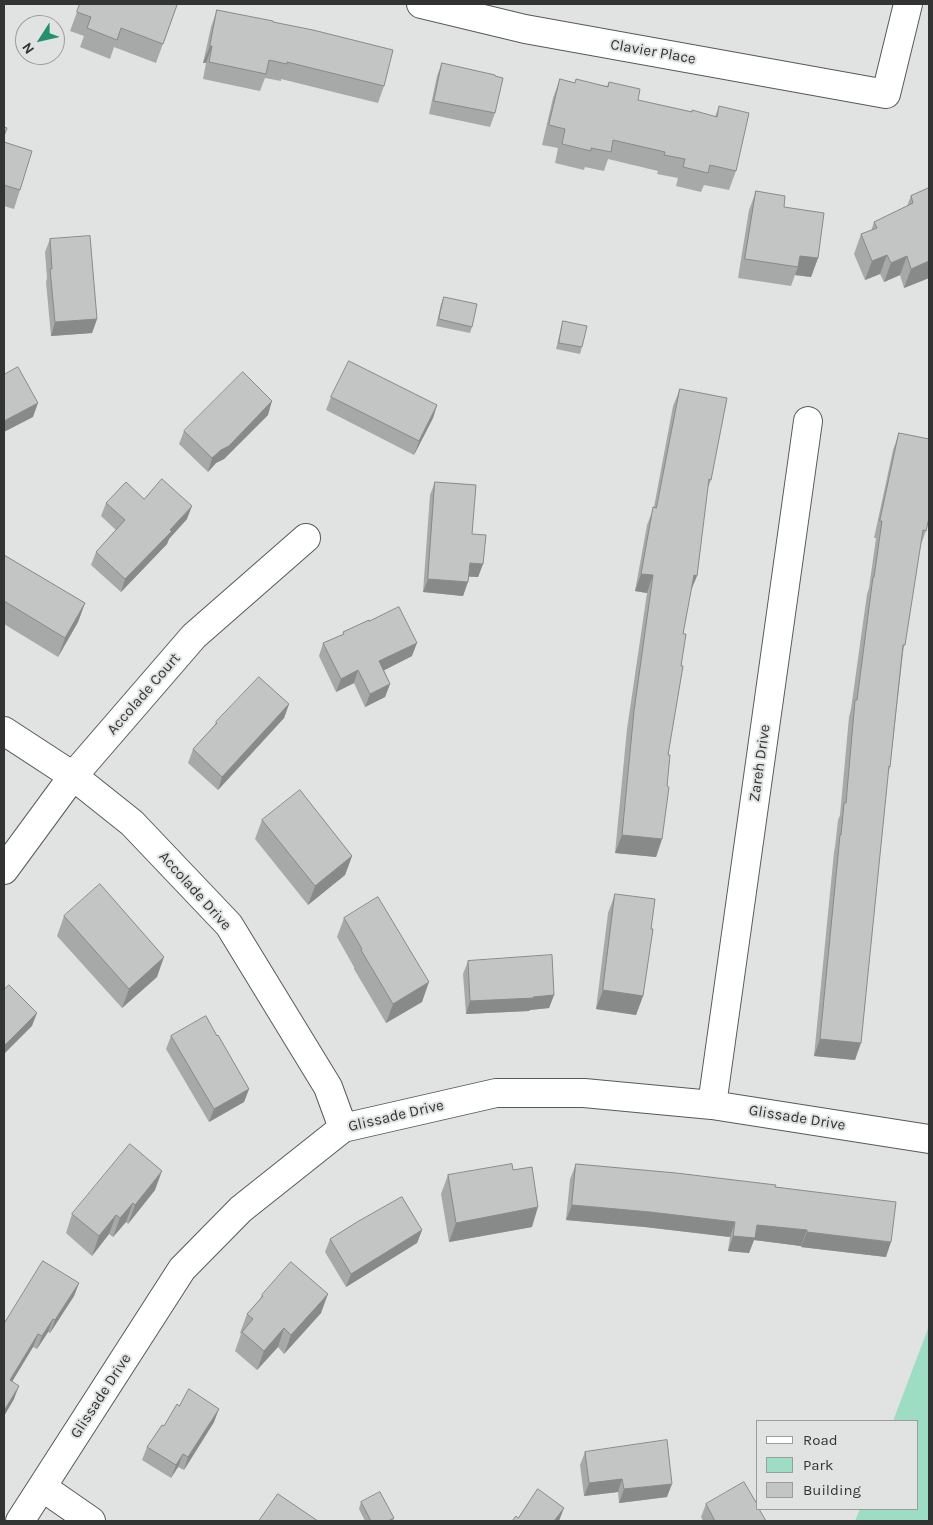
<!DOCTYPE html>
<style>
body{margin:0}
#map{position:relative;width:933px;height:1525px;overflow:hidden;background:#e0e3e2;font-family:Karla,sans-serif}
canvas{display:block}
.frame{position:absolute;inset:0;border:5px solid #323433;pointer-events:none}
.legend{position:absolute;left:756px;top:1420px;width:162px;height:90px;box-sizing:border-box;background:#e0e3e2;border:1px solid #9a9d9c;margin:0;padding:6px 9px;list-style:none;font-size:15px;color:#323433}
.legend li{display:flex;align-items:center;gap:10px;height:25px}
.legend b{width:25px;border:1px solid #9a9d9c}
.north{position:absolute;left:15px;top:15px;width:50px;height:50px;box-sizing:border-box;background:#e0e3e2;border:1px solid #9a9d9c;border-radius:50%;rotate:235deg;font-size:14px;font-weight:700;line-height:20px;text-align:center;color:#323433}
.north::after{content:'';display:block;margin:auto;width:18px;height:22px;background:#248f6e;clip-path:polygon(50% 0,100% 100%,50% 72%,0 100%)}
</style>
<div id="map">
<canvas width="933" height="1525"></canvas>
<div class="frame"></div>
<ul class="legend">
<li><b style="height:6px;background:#fff"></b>Road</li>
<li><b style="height:14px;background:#9dddc3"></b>Park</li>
<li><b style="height:14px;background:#c2c5c4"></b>Building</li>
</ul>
<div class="north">N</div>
</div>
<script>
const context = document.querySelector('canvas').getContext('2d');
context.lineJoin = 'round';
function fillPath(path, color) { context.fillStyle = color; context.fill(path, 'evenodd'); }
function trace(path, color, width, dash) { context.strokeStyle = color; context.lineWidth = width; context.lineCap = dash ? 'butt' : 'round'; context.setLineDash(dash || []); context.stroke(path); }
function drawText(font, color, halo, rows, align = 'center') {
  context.font = font + ' Karla,sans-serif'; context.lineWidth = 4; context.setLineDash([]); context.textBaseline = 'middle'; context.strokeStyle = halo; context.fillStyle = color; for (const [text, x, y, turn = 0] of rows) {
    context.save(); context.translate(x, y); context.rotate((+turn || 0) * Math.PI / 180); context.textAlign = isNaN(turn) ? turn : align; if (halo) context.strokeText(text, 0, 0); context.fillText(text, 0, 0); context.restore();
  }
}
const green = new Path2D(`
 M929 1326V1521H855L860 1509H917V1421H893Z`);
const minor = new Path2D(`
 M421 4 525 29 886 94 908 4
 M4 731 73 776 132 823 229 925 328 1087 343 1128
 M4 870 73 776 194 636 306 538
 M712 1105 808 421
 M42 1487 91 1521
 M20 1521 182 1269 241 1209 343 1128 496 1093H584L712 1105 929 1139`);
const wall = new Path2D(`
 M80 4 177 5 156 63 114 47 110 59 80 47 84 36 70 31Z
 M217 10 273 22 384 86 378 103 281 79V81L265 78 260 91 203 79 206 63H203L211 27Z
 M442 63 495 113 490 127 429 114 437 76Z
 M560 79 575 83 607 86 609 82 638 100 715 117 719 106 736 171 729 190 704 185 701 192 676 186 678 178 657 174 658 171 608 159 604 171 585 167 584 170 555 163 558 148 542 145 553 98Z
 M4 142 20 190 14 209 4 206Z
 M929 188V278L904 288 900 275 884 282 880 274 865 280 854 254 861 234 871 231 874 222 907 206 911 196Z
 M756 191 784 207 818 258 811 277 795 275 791 286 738 278 749 210Z
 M50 239 97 319 92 333 51 336 46 282 47 278 45 252Z
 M444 297 472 327 470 333 436 326 441 304Z
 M563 321 582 347 580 354 556 349 561 328Z
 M680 389 711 480 707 490 683 634 668 755 667 786 662 839 656 857 615 853 627 729 647 593 635 591 647 525 654 507 673 406Z
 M331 397 437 405 433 418 414 455 326 410Z
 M268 415 224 459 216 463 208 472 179 444 184 431Z
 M899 433 926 531 920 547 903 653 890 767 888 773 855 1060 814 1056 834 852 835 847 838 820 840 815 849 717 851 709 867 594 869 588 876 538H874L893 450Z
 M435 482 472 534 483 564 478 577H469L463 596 423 592 430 495Z
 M144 499 187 519 169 539 167 544 121 592 91 565 96 552 116 530 101 516 106 503Z
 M4 555 85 603 78 622 58 657 4 624Z
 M369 621 412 656 384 670 390 684 385 697 365 707 354 683 336 692 319 656 323 643 343 635V632Z
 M289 704 284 718 218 790 188 763 193 749 214 726 216 722Z
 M262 820 352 856 345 875 308 905 255 839Z
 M615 894 643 996 636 1015 596 1009 608 913Z
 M64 916 157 977 122 1008 57 936Z
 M344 918 422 1002 386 1023 354 969V967L337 937Z
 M468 961 554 995 549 1008 530 1010 529 1011 466 1014 463 974Z
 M171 1036 249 1089 244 1102 209 1122 166 1049Z
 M576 1164 775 1187 886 1257 801 1247V1246L754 1240 749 1253 728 1251 730 1237 645 1227 566 1220 570 1179Z
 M513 1170 532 1227 449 1242 441 1194 448 1175Z
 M155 1190 128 1224 126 1222 113 1237 109 1234 92 1256 66 1233 72 1214Z
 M422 1230 417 1243 346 1287 325 1252 330 1239Z
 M79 1283 74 1296 50 1333 48 1332 37 1349 33 1347 12 1382 14 1399 4 1416V1324Z
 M262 1295 321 1313 284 1354 278 1347 257 1370 235 1351 241 1334 240 1333 247 1314 260 1299Z
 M214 1422 184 1470 178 1467 171 1478 142 1460 147 1447 164 1426Z
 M585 1452 667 1497 619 1503 618 1492 584 1496 580 1465Z
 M361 1502 394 1518 393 1521H365L359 1509Z
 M706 1504 766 1521H703L701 1517Z`);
const shadedWall = new Path2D(`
 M210 46H212L206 63H203Z
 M887 255 880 274 865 280 872 261Z
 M800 256 818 258 811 277 795 275 798 267Z
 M907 256 900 275 884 282 891 263Z
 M929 261V278L904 288 911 269Z
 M97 319 92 333 51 336 55 322Z
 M272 401 268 415 224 459 216 463 208 472 212 458Z
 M38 403 33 417 4 432V421Z
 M437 405 433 418 414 455 419 441Z
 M192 506 187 519 169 539 167 544 121 592 125 579Z
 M470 563 483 564 478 577 465 576Z
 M641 574 653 575 647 593 635 591Z
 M694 575 697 576 690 593Z
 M428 579 468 582 463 596 423 592Z
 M85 603 78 622 58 657 65 638Z
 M417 643 412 656 375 675 379 661Z
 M358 670 354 683 336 692 341 679Z
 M390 684 385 697 365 707 370 694Z
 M289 704 284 718 218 790 222 777Z
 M622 835 662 839 656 857 615 853Z
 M352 856 345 875 308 905 315 886Z
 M164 957 157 977 122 1008 129 989Z
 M429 982 422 1002 386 1023 393 1004Z
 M603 990 643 996 636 1015 596 1009Z
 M554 995 549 1008 530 1010 529 1011 466 1014 470 1001Z
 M37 1013 32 1026 4 1054V1046Z
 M820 1039 861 1043 855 1060 814 1056Z
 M249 1089 244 1102 209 1122 214 1109Z
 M162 1171 155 1190 128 1224 135 1205Z
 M133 1203 126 1222 113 1237 120 1218Z
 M572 1205 650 1212 735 1222 730 1237 645 1227 566 1220Z
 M538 1207 532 1227 449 1242 456 1223Z
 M116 1215 109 1234 92 1256 99 1236Z
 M757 1225 807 1230 801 1246 754 1240 749 1253 728 1251 733 1236Z
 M422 1230 417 1243 346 1287 351 1274Z
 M807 1232 891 1242 886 1257 801 1247Z
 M79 1283 74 1296 50 1333 55 1320Z
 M328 1294 321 1313 284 1354 291 1335Z
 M53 1319 48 1332 37 1349 42 1336Z
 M284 1328 278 1347 257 1370 264 1351Z
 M38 1334 33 1347 5 1393 10 1380Z
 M19 1386 14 1399 4 1416V1411Z
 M219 1409 214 1422 184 1470 188 1457Z
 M183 1454 178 1467 171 1478 176 1465Z
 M622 1479 618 1492 584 1496 589 1483Z
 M672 1484 667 1497 619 1503 624 1489Z
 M564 1508 559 1521H554Z`);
const building = new Path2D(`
 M80 4H175L177 5 163 44 121 28 117 40 87 28 91 17 77 12Z
 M217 10 273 21V22L313 30 393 50 384 86 287 62V64L269 60 266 74 209 62 212 46H210Z
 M442 63 495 75V76L503 78 495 113 434 101Z
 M560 79 575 83 576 79 608 87 609 82 640 89 638 100 692 112V110L717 117 719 106 749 113 736 171 710 165 708 173 683 167 685 159 664 155 665 152 613 140 611 152 591 148V151L562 144 565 129 549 125Z
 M4 127 7 128 4 136Z
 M4 142 32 151 20 190 4 185Z
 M929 188V261L911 269 907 256 891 263 887 255 872 261 861 234 877 228 874 222 913 203 911 196Z
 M756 191 785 196 784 207 824 213 818 258 800 256 798 267 745 259Z
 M90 236 97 319 55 322 50 269H52L50 239Z
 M444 297 477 304 472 327 439 319Z
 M563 321 587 326 582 347 559 343Z
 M349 361 437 405 419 441 331 397Z
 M18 367 38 403 4 421V375Z
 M243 372 272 401 229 446 221 450 212 458 184 431Z
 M680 389 727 398 711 480 709 479 697 576 694 575 683 634H686L681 666H683L668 755H670L667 786 669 787 662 839 622 835 634 711 653 575 641 574 653 507 656 508Z
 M899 433 929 439V518L926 531 923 530 905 645H903L890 767 889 766 861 1043 820 1039 840 835H841L844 803H846L855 700H857L873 577H874L882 521H880Z
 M162 479 192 506 170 530 172 531 125 579 96 552 125 520 106 503 126 482 144 499Z
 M435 482 476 485 472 534 486 535 483 564 470 563 468 582 428 579Z
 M4 555 85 603 65 638 4 601Z
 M399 607 417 643 379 661 390 684 370 694 358 670 341 679 323 643 344 634 343 632 369 620V621Z
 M259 677 289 704 222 777 193 749 217 723 216 722Z
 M300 790 352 856 315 886 262 820Z
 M100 884 164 957 129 989 64 916Z
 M615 894 655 899 651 929H653L643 996 603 990Z
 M378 897 429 982 393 1004 361 950 362 949 344 918Z
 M552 955 554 995 533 997 534 998 470 1001 468 961Z
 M9 985 37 1013 4 1046V990Z
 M206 1016 217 1036 218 1035 249 1089 214 1109 171 1036Z
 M130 1144 162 1171 135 1205 133 1203 120 1218 116 1215 99 1236 72 1214Z
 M512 1164 513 1170 532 1167 538 1207 456 1223 448 1175Z
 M576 1164 676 1173 776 1185 775 1187 896 1202 891 1242 807 1232V1230L757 1225 755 1238 733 1236 735 1222 650 1212 572 1205Z
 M402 1197 422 1230 351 1274 330 1239 357 1222Z
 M43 1261 79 1283 55 1320 53 1319 42 1336 38 1334 10 1380 19 1386 4 1411V1324Z
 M291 1262 328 1294 291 1335 284 1328 264 1351 242 1332 253 1319 247 1314 263 1296 262 1295Z
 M189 1389 219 1409 188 1457 183 1454 176 1465 147 1447 162 1425 164 1426 177 1404 179 1406Z
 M667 1440 672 1484 624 1489 622 1479 589 1483 585 1452Z
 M744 1482 757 1504V1509H759L766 1521H715L706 1504Z
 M538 1489 564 1508 554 1521H512L516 1516 518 1518Z
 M380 1492 394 1518 388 1521H371L361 1502Z
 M278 1494 318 1521H259Z`);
const streetNames = [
 ["Clavier Place",653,52,10],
 ["Accolade Court",144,694,-49],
 ["Zareh Drive",760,763,-82],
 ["Accolade Drive",195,891,48],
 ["Glissade Drive",396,1116,-13],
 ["Glissade Drive",797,1118,9],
 ["Glissade Drive",101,1396,-57]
];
fillPath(green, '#9dddc3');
trace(minor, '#575a59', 30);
trace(minor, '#fff', 28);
fillPath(wall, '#a7a9a9');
fillPath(shadedWall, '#888a89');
fillPath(building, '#c2c5c4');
trace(building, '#888a89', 1);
drawText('15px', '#323433', '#e0e3e2', streetNames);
</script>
